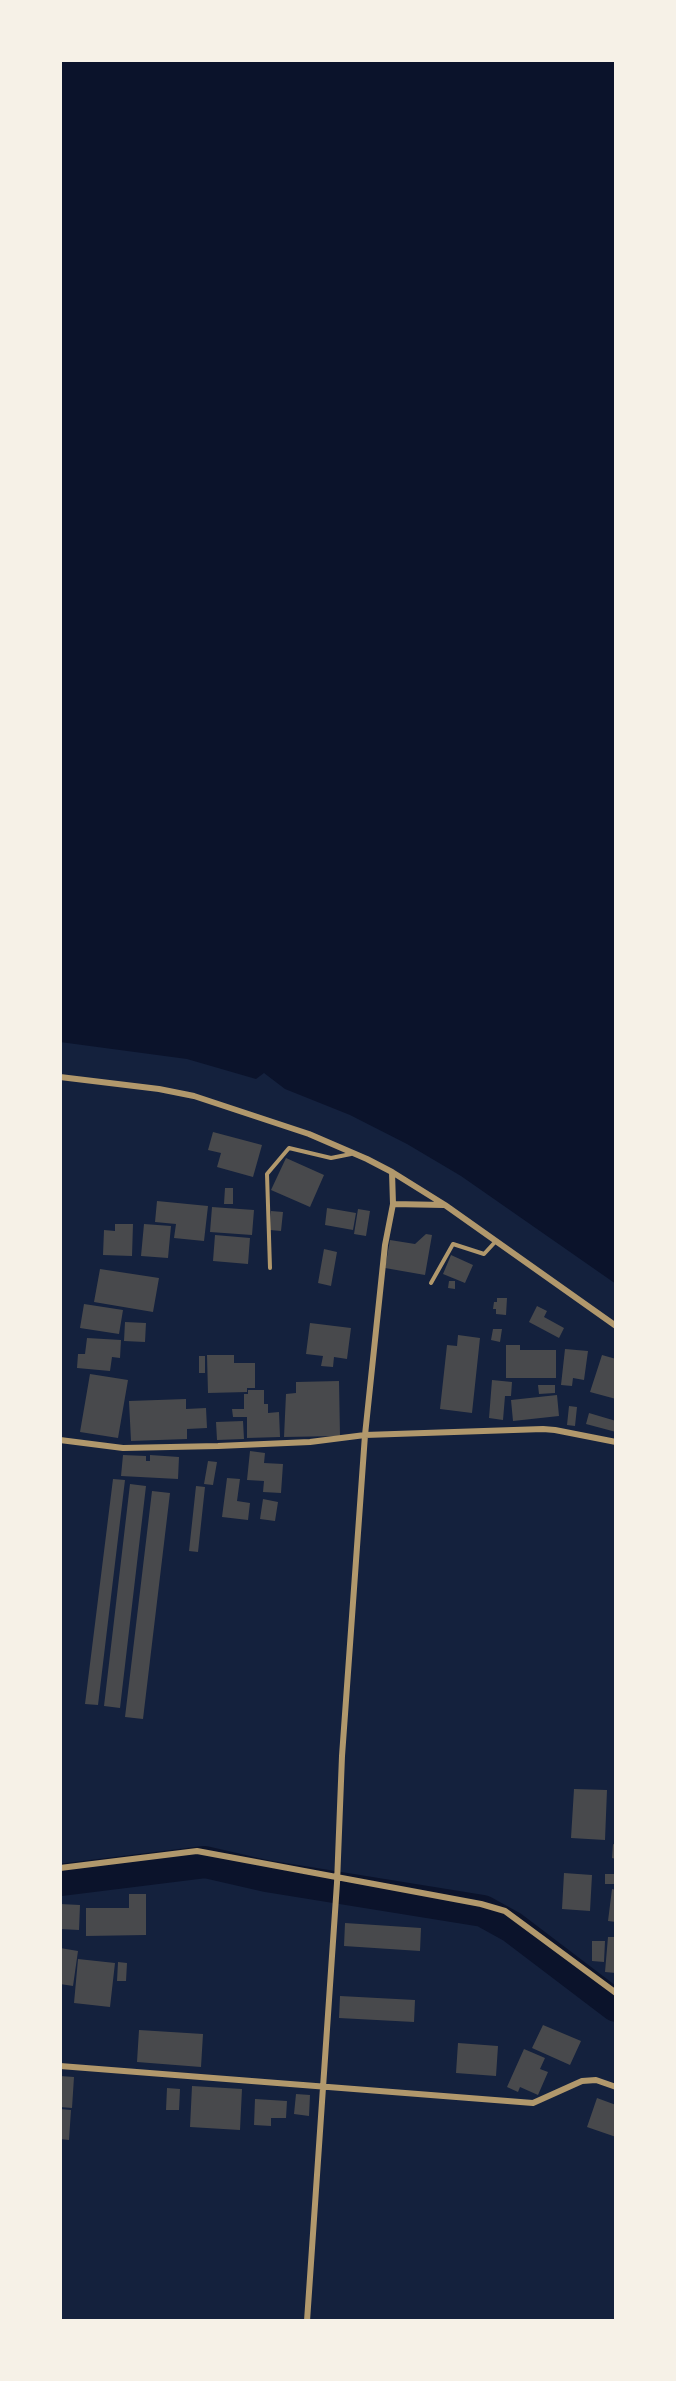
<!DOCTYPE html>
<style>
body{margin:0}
#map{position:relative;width:676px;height:2381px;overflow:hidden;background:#14213d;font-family:Quicksand,sans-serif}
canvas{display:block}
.frame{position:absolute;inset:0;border:62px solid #f6f1e7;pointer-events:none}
</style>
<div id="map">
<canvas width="676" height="2381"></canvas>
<div class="frame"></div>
</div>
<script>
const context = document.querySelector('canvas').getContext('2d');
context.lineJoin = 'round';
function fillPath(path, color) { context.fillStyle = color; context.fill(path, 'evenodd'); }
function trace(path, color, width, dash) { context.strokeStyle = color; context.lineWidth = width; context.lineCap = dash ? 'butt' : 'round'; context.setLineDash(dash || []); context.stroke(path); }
const water = new Path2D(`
 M60 60H616V1284L461 1176 407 1144 350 1115 285 1089 264 1073 256 1079 187 1059 60 1042Z`);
const river = new Path2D(`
 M60 1880 205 1862 266 1876 483 1911 512 1927 616 2006`);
const building = new Path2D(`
 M213 1132 262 1145 253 1177 217 1167 221 1153 208 1150Z
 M286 1158 324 1175 310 1207 271 1190Z
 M225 1188H233V1204H224Z
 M157 1201 208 1206 204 1241 174 1238 176 1224 155 1222Z
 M212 1207 254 1210 252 1235 210 1232Z
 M327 1208 356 1213 353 1230 325 1225Z
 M358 1209 370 1211 366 1236 354 1234Z
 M271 1211 283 1212 281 1231 270 1230Z
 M115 1224H133L132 1256 103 1255 104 1230 115 1231Z
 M144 1224 171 1226 168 1258 141 1256Z
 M426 1234 432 1235 425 1275 385 1268 390 1240 415 1244Z
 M215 1235 250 1238 248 1264 213 1261Z
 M324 1249 337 1252 331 1286 318 1283Z
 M451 1255 473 1265 465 1283 443 1274Z
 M100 1269 159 1278 153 1312 94 1302Z
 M449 1281H455V1289L448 1288Z
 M497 1298H507L506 1315 496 1314V1309H493L494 1302H497Z
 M84 1304 123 1310 119 1334 80 1328Z
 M537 1306 547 1311 544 1317 564 1328 559 1338 529 1322Z
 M125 1322 146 1323 145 1342 124 1341Z
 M310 1323 351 1328 347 1359 334 1357 333 1367 321 1366 323 1356 306 1354Z
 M493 1329H502L500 1342 491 1340Z
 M458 1335 480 1338 472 1413 440 1409 447 1345 457 1346Z
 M87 1338 121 1340 120 1358 112 1357 110 1371 77 1368 78 1354H85Z
 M506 1345H520V1350H556V1378H506Z
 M565 1349 588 1351 584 1380 573 1378 572 1386 561 1385Z
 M207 1355H234V1363H255V1388H247V1392L208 1393Z
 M602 1355 616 1359V1399L590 1392Z
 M199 1356H205V1373H199Z
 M90 1374 128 1380 118 1438 80 1432Z
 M492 1380 512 1382 511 1396H505L503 1420 489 1418Z
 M339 1381 340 1436 284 1437 286 1394 296 1393V1382Z
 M538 1385H555V1393L539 1394Z
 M248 1390H264V1404H268V1413L279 1412 280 1437 247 1438V1417H233L232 1409H244V1394H248Z
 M557 1395 559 1416 513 1421 511 1400Z
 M186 1399V1409L206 1408 207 1428 187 1429V1439L131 1441 129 1401Z
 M569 1406 577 1407 575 1426 567 1425Z
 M589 1413 616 1421V1432L586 1424Z
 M243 1421 244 1439 217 1440 216 1422Z
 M250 1451 265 1453 264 1463 283 1464 281 1493 263 1492 264 1481 247 1480Z
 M123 1455 146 1456V1461H150V1455L179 1457 178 1479 121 1476Z
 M208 1461 217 1462 213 1485 204 1484Z
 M227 1478 240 1479 237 1501 250 1503 248 1520 222 1517Z
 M113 1479 125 1480 98 1705 85 1704Z
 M130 1484 146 1486 120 1708 104 1706Z
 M196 1486 205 1487 198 1552 189 1551Z
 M152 1491 170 1493 143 1719 125 1717Z
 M263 1499 278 1502 275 1521 260 1519Z
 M574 1789 607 1790 605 1840 571 1838Z
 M613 1844 616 1845V1859L612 1858Z
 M564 1873 592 1875 590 1911 562 1909Z
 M605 1874H616V1884H605Z
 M612 1889 616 1890V1922L608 1921Z
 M129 1894H146V1935L86 1936V1908H129Z
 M60 1904 80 1905 79 1930 60 1929Z
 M345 1923 421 1928 420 1951 344 1946Z
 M608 1937H616V1973L605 1972Z
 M592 1941H605L604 1962 592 1961Z
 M60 1948 78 1951 73 1986 60 1984Z
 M78 1959 115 1963 110 2007 74 2003Z
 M118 1962 127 1963 126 1981H117Z
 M340 1996 415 2000 414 2022 339 2018Z
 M543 2025 581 2041 570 2065 532 2048Z
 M139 2030 203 2034 201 2067 137 2062Z
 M458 2043 498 2046 496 2076 456 2073Z
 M524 2049 545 2058 540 2069 548 2072 538 2095 520 2087 518 2092 507 2087Z
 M60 2076 74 2077 72 2108 60 2107Z
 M192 2086 242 2089 240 2130 190 2127Z
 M167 2088 180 2089 179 2110H166Z
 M296 2094 310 2095 309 2116 294 2114Z
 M597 2098 616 2105V2137L587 2127Z
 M255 2099 287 2101 286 2118H271V2126L254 2125Z
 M60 2109 71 2110 69 2140 60 2139Z`);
const service = new Path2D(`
 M270 1268 267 1174 289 1148 331 1158 351 1154
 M431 1283 453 1244 484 1254 496 1241`);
const minor = new Path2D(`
 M60 1077 159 1089 194 1096 309 1134 367 1159 392 1172 445 1205 616 1326
 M393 1204 444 1205
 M60 1440 123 1448 218 1446 310 1442 365 1435 543 1429 555 1430 616 1442
 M60 1868 197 1851 481 1904 505 1911 616 1993
 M60 2066 533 2103 582 2081 596 2080 616 2087
 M307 2321 337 1883 342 1756 365 1435 385 1245 393 1204 392 1172`);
fillPath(water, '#0b132b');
trace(river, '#0b132b', 32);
fillPath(building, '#48494c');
trace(service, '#b1986c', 4);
trace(minor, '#b1986c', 6);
</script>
